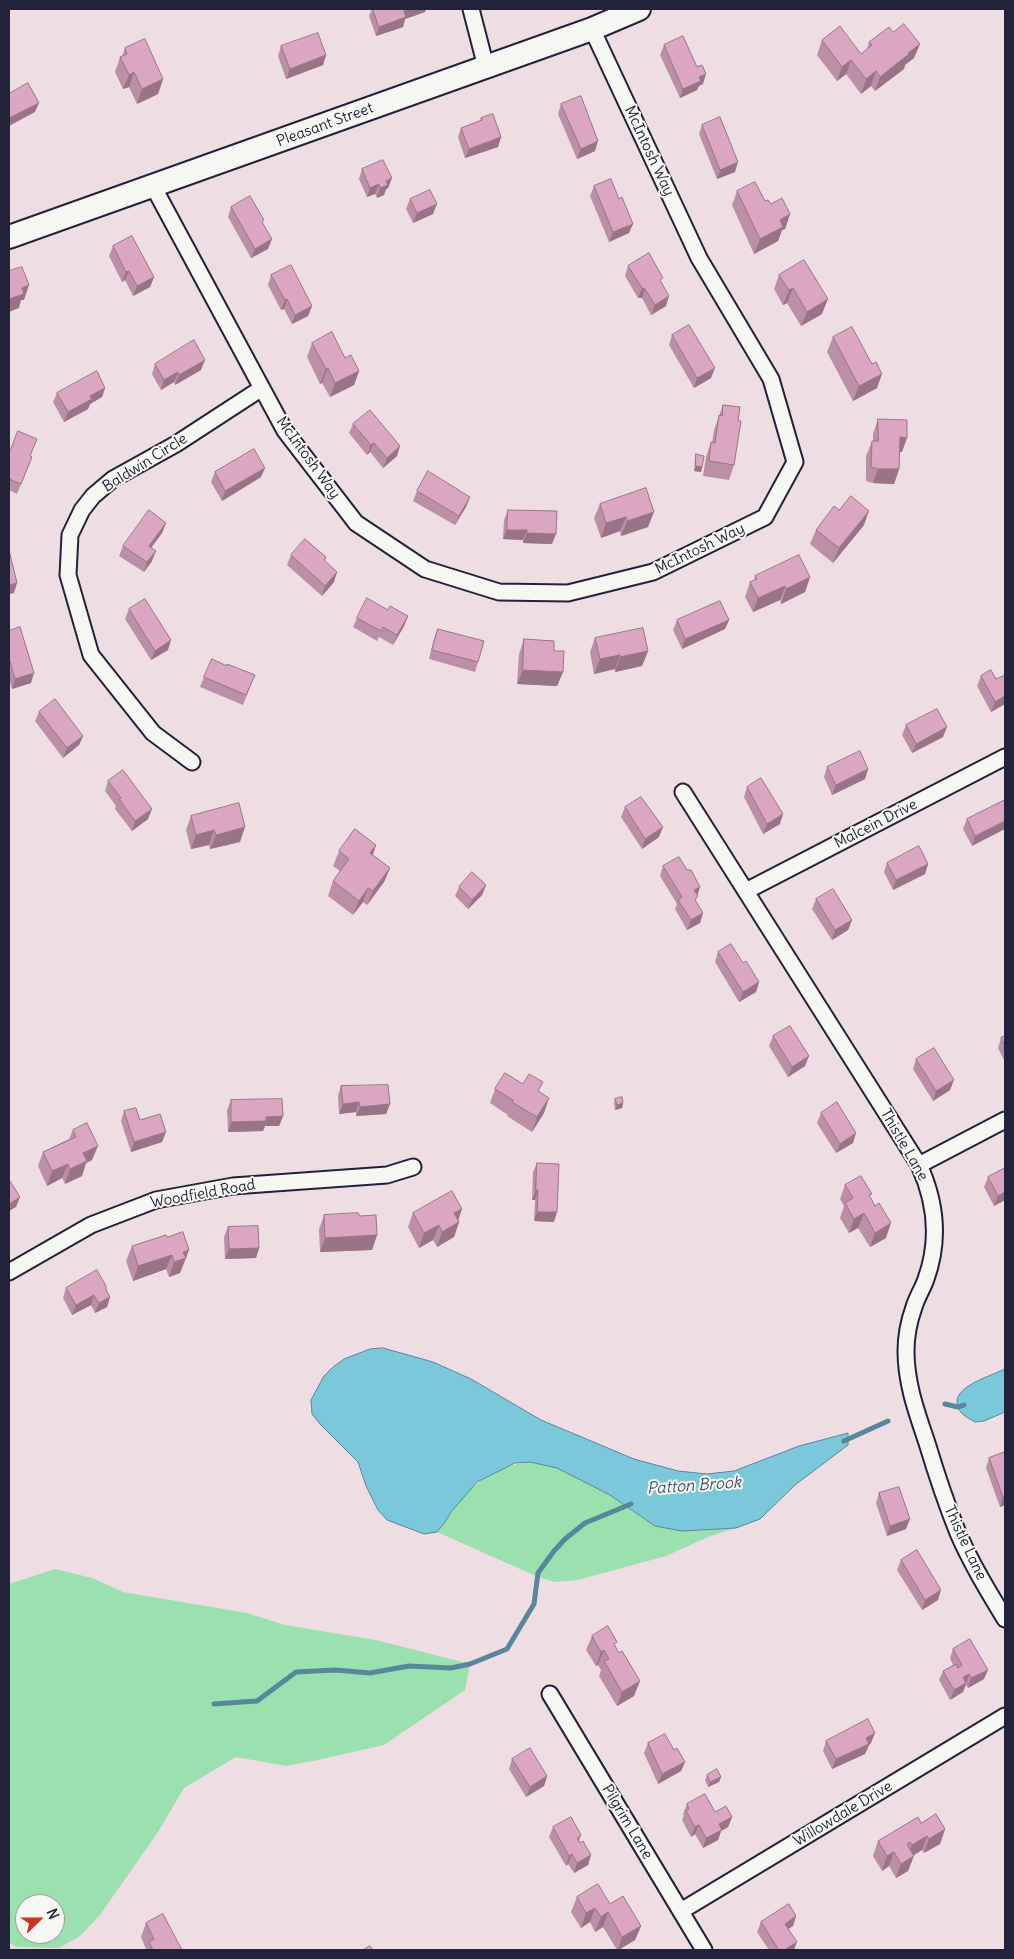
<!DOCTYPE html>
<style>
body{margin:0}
#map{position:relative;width:1014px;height:1959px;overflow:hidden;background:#eedee3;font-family:Delius,sans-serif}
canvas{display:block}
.frame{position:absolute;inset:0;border:10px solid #22223b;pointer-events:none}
.north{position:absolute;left:15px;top:1894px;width:50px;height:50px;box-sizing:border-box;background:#f6f6f2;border:1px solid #a1a1a9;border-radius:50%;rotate:68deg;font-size:14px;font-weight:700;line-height:20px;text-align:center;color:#22223b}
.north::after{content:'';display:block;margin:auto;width:18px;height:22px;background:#c8321e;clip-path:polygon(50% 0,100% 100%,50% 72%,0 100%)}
</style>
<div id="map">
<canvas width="1014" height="1959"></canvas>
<div class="frame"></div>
<div class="north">N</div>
</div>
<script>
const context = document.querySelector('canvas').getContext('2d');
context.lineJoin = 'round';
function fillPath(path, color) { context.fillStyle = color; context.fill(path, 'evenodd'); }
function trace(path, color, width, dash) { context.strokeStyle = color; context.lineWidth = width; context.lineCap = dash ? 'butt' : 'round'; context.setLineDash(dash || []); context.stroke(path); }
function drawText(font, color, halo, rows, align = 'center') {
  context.font = font + ' Delius,sans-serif'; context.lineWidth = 4; context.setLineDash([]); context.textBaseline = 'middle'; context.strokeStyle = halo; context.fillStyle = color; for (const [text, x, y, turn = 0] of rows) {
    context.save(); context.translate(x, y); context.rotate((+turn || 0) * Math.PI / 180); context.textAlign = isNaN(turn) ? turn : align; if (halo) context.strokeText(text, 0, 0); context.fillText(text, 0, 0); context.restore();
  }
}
const green = new Path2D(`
 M530 1462 557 1468 610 1495 655 1526 682 1531 736 1528 708 1537 666 1556 578 1580 555 1582 538 1577 437 1532C442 1525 446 1519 450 1513 469 1485 498 1465 530 1462Z
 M55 1569 92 1578 123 1592 247 1613 285 1625 376 1640 470 1664 465 1690 384 1745 313 1761 286 1766 236 1757 184 1788 158 1832 100 1915 80 1936 59 1948 16 1947 9 1942V1584ZM25 1904H55V1934H25Z`);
const water = new Path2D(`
 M383 1348 433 1362 471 1379 541 1420 634 1459 678 1471 707 1474 734 1471 799 1446 848 1433V1445L795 1485 760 1519 736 1528 682 1531 655 1526 610 1495 557 1468 530 1462 515 1463 477 1482 451 1512 445 1522 437 1532 424 1534 387 1520 378 1510 366 1486 358 1462 320 1424 312 1414 311 1400 324 1376 333 1367 344 1359 370 1349Z
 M1005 1369V1412L984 1421 975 1422C968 1418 961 1415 958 1407 950 1387 991 1376 1005 1369Z`);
const stream = new Path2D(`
 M945 1404 958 1407 964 1405
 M844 1441 888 1421
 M214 1704 257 1701 296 1672 335 1670 370 1673 409 1666 451 1668 470 1664 507 1649 534 1604 538 1573 554 1551 565 1539 585 1523 631 1504`);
const street = new Path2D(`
 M471 9 486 67
 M153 186 285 431 356 523 425 569 499 592 568 593 653 572 765 517 795 462 771 379 699 258 592 29
 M192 762 153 733 91 655 68 575 70 535 82 510 93 496 113 479 176 444 262 388
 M683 792 919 1165C936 1202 940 1240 926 1279 923 1288 917 1297 914 1307 909 1321 906 1336 906 1351 906 1384 917 1413 927 1443 936 1473 946 1503 958 1533 971 1563 988 1591 1005 1619
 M746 891 1005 757
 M919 1165 1005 1120
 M9 1272 91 1225 156 1200 233 1186 387 1175 413 1167
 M550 1694 704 1950
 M681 1911 1005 1716`);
const secondary = new Path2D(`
 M9 237 592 29 639 9`);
const wall = new Path2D(`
 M372 9H426L425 12 405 19 403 27 376 36 369 16Z
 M893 32 920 44 914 58 905 65 904 69 875 91 871 86 861 94 846 74 837 81 817 55 822 40 861 54 867 49 869 42Z
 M664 45 703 84 699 86 697 90 680 98 660 55Z
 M281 46 326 55 323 65 286 79 278 56Z
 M125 48 163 79 158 94 137 104 129 87 123 89 115 72 120 57 122 56Z
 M561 104 595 151 577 159 558 114Z
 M481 118 501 137 498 147 465 158 458 137 461 128 480 121Z
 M702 125 735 172 717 179 699 134Z
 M362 169 392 178 388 188 386 189 384 195 377 198 375 194 367 197 359 179Z
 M594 186 619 199 629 233 609 242 590 196Z
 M737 191 765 201 790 214 785 229 782 230 778 241 754 254 732 205Z
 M410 199 433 214 413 223 406 209Z
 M231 207 263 223 268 249 251 258 228 217Z
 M113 246 154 277 150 287 133 296 125 280 122 282 109 256Z
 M628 266 661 283 666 306 651 315 642 298H638L625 276Z
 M271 275 312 306 308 316 292 324 284 309 281 310 268 285Z
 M779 275 822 314 801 326 787 303 783 305 774 289Z
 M672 335 711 378 694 388 669 345Z
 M833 337 872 364 877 388 853 401 827 352Z
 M312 343 345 358 359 371 354 385 330 397 322 383 320 384 307 357Z
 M155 364 201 370 175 385 174 382 161 390 152 374Z
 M105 388 102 397 90 404 88 409 64 422 53 402 57 393Z
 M723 405 738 421 734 465 729 480 703 476 706 457 711 442 712 443 714 430Z
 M878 419 902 452H900L899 469 894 484 873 483 866 481V456L872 441H873V434Z
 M353 424 397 456 383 468 370 452 367 455 349 433Z
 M9 454 30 456 32 457 17 494 9 490Z
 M696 454 702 467 701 472 694 471 695 459Z
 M215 472 261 477 222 501 211 482Z
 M417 491 470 497 466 507 455 525 413 501Z
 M600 504 648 527 621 536 620 531 601 538 594 518Z
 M508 510 552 544 523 543V540L503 539 504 520Z
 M166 523 162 533 151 548 152 561 144 572 119 556 123 546Z
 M864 525 833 563 810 544 816 530Z
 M291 555 326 557 325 561 334 582 322 596 287 565Z
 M755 576 810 577 805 592 781 604 780 600 753 612 745 597 750 582 754 581Z
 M129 609 168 650 151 660 125 619Z
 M388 610 408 616 404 626 393 645 379 637 377 641 353 627 357 618Z
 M677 620H729L725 629 682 649 673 630Z
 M438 629 478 662 475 672 429 659 434 639Z
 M9 631 31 683 12 689 9 679Z
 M595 638 648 651 642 666 615 672V669L594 674 590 652Z
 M524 639 563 672 557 686 517 684 519 654Z
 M227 666 255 675 243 705 200 687 204 677Z
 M1005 675V704L991 712 977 686 981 676 996 679Z
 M39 712 83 736 79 745 63 758 35 721Z
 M906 725 943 737 912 753 902 735Z
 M827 767 868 769 865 779 832 795 824 777Z
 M108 781 148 819 132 831 115 809 116 806 105 791Z
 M747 787 780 824 763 834 744 797Z
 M1005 800 972 846 963 829 967 819Z
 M625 807 659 837 642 849 621 817Z
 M191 816 240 842 210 849 209 845 191 849 186 830Z
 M376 845 373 855 390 868 384 882 367 905 363 902 353 915 328 896 333 881 340 871 333 866 339 851Z
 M887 863 928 864 925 874 893 890 884 872Z
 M663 866 696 901 703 913 700 923 687 930 675 909 677 904 660 876Z
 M486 885 482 895 468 909 455 896 459 887Z
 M816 899 852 920 848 930 832 940 812 909Z
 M718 952 743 963 759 982 756 992 739 1002 715 962Z
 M773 1036 805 1066 788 1077 769 1046Z
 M1005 1036V1062L998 1048 1001 1038Z
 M916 1059 950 1090 933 1101 913 1069Z
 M523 1084 539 1093 544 1113 532 1132 507 1116 508 1115 490 1103 495 1089Z
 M341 1086 390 1104 386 1114 356 1116V1112L339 1114 338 1096Z
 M615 1099 623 1103 622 1108 615 1110 614 1103Z
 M231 1100 283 1116 279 1126H265L263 1131 228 1132 227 1110Z
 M124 1111 140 1120 162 1142 131 1152 121 1121Z
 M821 1113 853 1143 836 1153 817 1123Z
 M73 1130 92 1160 86 1163 82 1176 65 1184 62 1178 47 1186 38 1166 43 1152 69 1139Z
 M537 1163 554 1222 534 1221 535 1200H532L533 1172Z
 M1005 1168V1200L994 1206 984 1187 988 1177Z
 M845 1185 870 1198 875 1206 886 1238 870 1247 858 1228 849 1233 840 1218 844 1206 840 1199Z
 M413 1213 458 1220 459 1222 454 1237 437 1247 433 1240 419 1248 408 1227Z
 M324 1215 377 1235 372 1250 320 1252 319 1229Z
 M228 1227 259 1248 256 1258 225 1259 224 1237Z
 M167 1237 189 1250 180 1273 169 1277 166 1269 133 1281 126 1261 132 1246Z
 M66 1288 110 1297 107 1307 95 1313 91 1305 72 1315 63 1298Z
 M1005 1452V1505L1000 1507 986 1468 989 1458Z
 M879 1493 906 1529 887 1536 876 1503Z
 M901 1560 938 1600 922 1610 897 1570Z
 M592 1636 615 1647 634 1696 617 1706 599 1676 601 1670 598 1665 596 1666 586 1650Z
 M953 1649 984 1679 968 1688 966 1685 963 1692 950 1700 939 1680 943 1671 953 1665 950 1658Z
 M826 1741 871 1743 869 1745 865 1754 832 1769 823 1751Z
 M648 1743 674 1750 685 1762 681 1771 658 1784 644 1753Z
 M512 1759 547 1776 544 1786 526 1797 509 1769Z
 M707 1775 721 1777 719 1782 708 1787 705 1780Z
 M687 1804 732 1817 728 1827 721 1831 718 1840 703 1848 695 1834 691 1837 682 1820 684 1815 683 1814Z
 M921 1823 945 1829 940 1844 924 1853 922 1850 913 1855 908 1871 896 1878 889 1866 882 1871 873 1856 878 1841Z
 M553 1827 581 1835 579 1842 591 1855 588 1865 574 1873 568 1864 566 1866 549 1837Z
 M577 1897 610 1904 641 1926 635 1940 619 1950H617L603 1927 595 1932 590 1922 581 1928 571 1912Z
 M796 1916 793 1926 788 1929 794 1950H769L757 1932 761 1922Z
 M146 1923 182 1950H146V1949L141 1937Z`);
const shadedWall = new Path2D(`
 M411 9H426L425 12 405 19 403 27 376 36 379 27 404 11Z
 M920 44 914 58 905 65 904 69 875 91 880 77Z
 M326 55 323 65 286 79 290 69Z
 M851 60 846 74 837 81 842 67Z
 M876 71 871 86 861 94 866 79Z
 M134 72 129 87 123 89 129 75Z
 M706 74 703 84 699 86 697 90 680 98 683 89 699 77Z
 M163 79 158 94 137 104 142 89Z
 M39 103 35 112 9 126V118Z
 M501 137 498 147 465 158 469 149Z
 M598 141 595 151 577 159 581 149Z
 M738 162 735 172 717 179 720 170Z
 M392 178 388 188 386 189 384 195 377 198 380 188 386 181Z
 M379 184 375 194 367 197 370 188Z
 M437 204 433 214 413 223 417 213Z
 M790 214 785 229 782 230 778 241 754 254 760 239 780 220Z
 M633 224 629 233 609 242 613 232Z
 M272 239 268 249 251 258 255 249Z
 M129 271 125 280 122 282 126 272Z
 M154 277 150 287 133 296 137 286Z
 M29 285 24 300H21L19 308 9 312V299L22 288Z
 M642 288 645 289 642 298H638Z
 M793 288 787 303 783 305 789 290Z
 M669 296 666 306 651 315 655 305Z
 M287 299 284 309 281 310 285 300Z
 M828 299 822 314 801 326 807 312Z
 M312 306 308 316 292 324 295 315Z
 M205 360 201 370 175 385 179 375Z
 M328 368 322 383 320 384 326 369Z
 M715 368 711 378 694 388 697 378Z
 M359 371 354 385 330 397 335 383Z
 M178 372 174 382 161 390 164 380Z
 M882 374 877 388 853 401 859 386Z
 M105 388 102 397 90 404 88 409 64 422 68 412 90 396Z
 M900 437 907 438 902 452H894Z
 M374 443 370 452 367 455 371 445Z
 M400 446 397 456 383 468 387 458Z
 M696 466 702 467 701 472 694 471Z
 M265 468 261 477 222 501 225 491Z
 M878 469H899L894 484 873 483Z
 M470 497 466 507 455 525 459 516Z
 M869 511 864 525 833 563 839 548Z
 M654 512 648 527 621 536 627 521Z
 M626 517 620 531 601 538 606 523Z
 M166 523 162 533 145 556 149 546Z
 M507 530H527L523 540 503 539Z
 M527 533 556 534 552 544 523 543Z
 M156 551 152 561 144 572 147 562Z
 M337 572 334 582 322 596 325 586Z
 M810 577 805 592 781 604 786 589Z
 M17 583 14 593 9 594V585Z
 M785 586 780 600 753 612 758 598Z
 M408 616 404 626 393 645 397 635Z
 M729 620 725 629 682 649 685 639Z
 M171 640 168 650 151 660 155 651Z
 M648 651 642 666 615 672 620 657Z
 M620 655 615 669 594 674 600 659Z
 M523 670 563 672 557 686 517 684Z
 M34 673 31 683 12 689 15 679Z
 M1005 696V704L991 712 995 702Z
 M947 727 943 737 912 753 916 744Z
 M83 736 79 745 63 758 67 748Z
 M868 769 865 779 832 795 836 785Z
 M152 809 148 819 132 831 135 821Z
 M783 814 780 824 763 834 767 824Z
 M1005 821V829L972 846 975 836Z
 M245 827 240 842 210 849 216 835Z
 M663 827 659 837 642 849 645 839Z
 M214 830 209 845 191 849 196 835Z
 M376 845 371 860 370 853Z
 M928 864 925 874 893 890 896 880Z
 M390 868 384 882 367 905 373 891Z
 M486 885 482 895 468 909 472 900Z
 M700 887 697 897 694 890Z
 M368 888 363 902 353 915 359 901Z
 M703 913 700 923 687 930 691 920Z
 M852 920 848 930 832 940 835 930Z
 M759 982 756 992 739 1002 743 992Z
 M809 1056 805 1066 788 1077 792 1067Z
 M954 1080 950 1090 933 1101 936 1091Z
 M549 1098 544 1113 532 1132 537 1117Z
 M359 1102 356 1112 339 1114 343 1104Z
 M623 1103 622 1108 615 1110 617 1105Z
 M390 1104 386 1114 356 1116 360 1107Z
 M283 1116 279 1126H265L263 1131 228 1132 231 1122 266 1117Z
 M166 1132 162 1142 131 1152 134 1142Z
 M856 1133 853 1143 836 1153 840 1144Z
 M98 1146 92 1160 86 1163 82 1176 65 1184 70 1169 83 1153Z
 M68 1164 62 1178 47 1186 52 1171Z
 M536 1190H538L535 1200H532Z
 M1005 1192V1200L994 1206 998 1196Z
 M20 1197 16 1207 9 1211V1204Z
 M462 1209 457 1224 454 1213Z
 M537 1212H557L554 1222 534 1221Z
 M864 1213 858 1228 849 1233 854 1219Z
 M459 1222 454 1237 437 1247 442 1232Z
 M891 1223 886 1238 870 1247 875 1233Z
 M439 1225 433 1240 419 1248 424 1233Z
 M377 1235 372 1250 320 1252 325 1238Z
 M259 1248 256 1258 225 1259 229 1249Z
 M189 1250 180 1273 169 1277 174 1262 183 1252Z
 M172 1255 166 1269 133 1281 138 1266Z
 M94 1295 91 1305 72 1315 76 1305Z
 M110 1297 107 1307 95 1313 99 1303Z
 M1003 1497H1005V1505L1000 1507Z
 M910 1519 906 1529 887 1536 890 1526Z
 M941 1590 938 1600 922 1610 925 1600Z
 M604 1650 598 1665 596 1666 601 1652Z
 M988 1670 984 1679 968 1688 971 1678Z
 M969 1674 963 1692 950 1700 954 1690 963 1677Z
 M640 1681 634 1696 617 1706 622 1692Z
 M875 1733 871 1743 869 1745 865 1754 832 1769 836 1759 866 1738Z
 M685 1762 681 1771 658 1784 662 1774Z
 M547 1776 544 1786 526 1797 530 1787Z
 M721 1777 719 1782 708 1787 710 1782Z
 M732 1817 728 1827 721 1831 718 1840 703 1848 706 1838 719 1824Z
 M699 1825 695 1834 691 1837 695 1827Z
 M945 1829 940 1844 924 1853 929 1839Z
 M927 1836 922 1850 906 1860 912 1845Z
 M894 1852 889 1866 882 1871 887 1856Z
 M572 1854 568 1864 566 1866 569 1856Z
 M591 1855 588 1865 574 1873 577 1863Z
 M914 1856 908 1871 896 1878 901 1864Z
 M595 1908 590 1922 581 1928 586 1913Z
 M608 1912 603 1927 595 1932 601 1917Z
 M796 1916 793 1926 782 1933 785 1924Z
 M641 1926 635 1940 618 1950 622 1937Z
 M797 1942 794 1950H784Z`);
const building = new Path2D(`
 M373 9H411L404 11 406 17 379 27Z
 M904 24 920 44 908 53 909 54 880 77 876 71 866 79 851 60 842 67 822 40 840 26 861 54 872 45 869 42 889 27 893 32Z
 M318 33 326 55 290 69 281 46Z
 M683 36 697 67 702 65 706 74 699 77 701 81 683 89 664 45Z
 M145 39 163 79 142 89 134 72 129 75 120 57 127 54 125 48Z
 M28 83 39 103 9 118V97H10L9 94Z
 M581 96 598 141 581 149 561 104Z
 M493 114 501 137 469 149 461 128 482 120 481 118Z
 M720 117 738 162 720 170 702 125Z
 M383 160 392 178 386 181 388 185 380 188 379 184 370 188 362 169Z
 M611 179 619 199 622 197 633 224 613 232 594 186Z
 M755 182 765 201 768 200 771 204 782 198 790 214 780 220 783 227 760 239 737 191Z
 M430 190 437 204 417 213 410 199Z
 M250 196 264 220 262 222 272 239 255 249 231 207Z
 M132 236 154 277 137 286 129 271 126 272 113 246Z
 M649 253 663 278 660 280 669 296 655 305 645 289 642 288 628 266Z
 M804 260 828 299 807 312 793 288 789 290 779 275Z
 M291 265 312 306 295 315 287 299 285 300 271 275Z
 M22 267 29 285 22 288 24 294 9 299V271Z
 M689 325 715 368 697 378 672 335Z
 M852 327 872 364 876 362 882 374 859 386 833 337Z
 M332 332 345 358 351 355 359 371 335 383 328 368 326 369 312 343Z
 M194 340 205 360 179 375 178 372 164 380 155 364Z
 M97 371 105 388 90 396 92 399 68 412 57 393Z
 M723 405 740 407 738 421H741L734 465 709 461 711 442 715 443 719 415 722 416Z
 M370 410 400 446 387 458 374 443 371 445 353 424Z
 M878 419 907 420V438L900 437 899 469H878L871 467 872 441H878Z
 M18 431 37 439 30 456 32 457 21 484 9 479V454Z
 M254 449 265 468 225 491 215 472Z
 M696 454 704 456 702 467 696 466Z
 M428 471 470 497 459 516 417 491Z
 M646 488 654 512 627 521 626 517 606 523 600 504Z
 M851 496 869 511 839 548 816 530 834 506 839 510Z
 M149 510 166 523 149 546 156 551 147 562 123 546Z
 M508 510 557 511 556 534 527 533V530H507Z
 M305 539 326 557 324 560 337 572 325 586 291 555Z
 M9 550 17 583 9 585Z
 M799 555 810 577 786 589 785 586 758 598 750 582 757 579 755 576Z
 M367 598 388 610 390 606 408 616 397 635 383 627 381 631 357 618Z
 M145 599 171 640 155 651 129 609Z
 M720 601 729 620 685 639 677 620Z
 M20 627 34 673 15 679 9 658V631Z
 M643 628 648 651 620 657V655L600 659 595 638Z
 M438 629 484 641 478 662 432 650Z
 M524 639 554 641V651H564L563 672 523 670Z
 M212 659 227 666V664L255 675 246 695 204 677Z
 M991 670 996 679 1005 675V696L995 702 981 676Z
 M55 699 83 736 67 748 39 712Z
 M937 709 947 727 916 744 906 725Z
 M860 751 868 769 836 785 827 767Z
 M123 770 152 809 135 821 119 799 121 798 108 781Z
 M761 778 783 814 767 824 747 787Z
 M641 797 663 827 645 839 625 807Z
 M1005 800V821L975 836 967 819Z
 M239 803 245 827 216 835 214 830 196 835 191 816Z
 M355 829 376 845 370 853 390 868 373 891 368 888 359 901 333 881 349 859 339 851Z
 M919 846 928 864 896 880 887 863Z
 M679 857 687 870H691L700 887 694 890 698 896 695 900 703 913 691 920 678 900 682 897 663 866Z
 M472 872 486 885 472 900 459 887Z
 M833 889 852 920 835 930 816 899Z
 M731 944 743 963 746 961 759 982 743 992 718 952Z
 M790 1026 809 1056 792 1067 773 1036Z
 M1005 1036V1046L1001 1038Z
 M934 1048 954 1080 936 1091 916 1059Z
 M505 1073 523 1084 529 1074 543 1082 538 1091 549 1098 537 1117 512 1102 513 1100 495 1089Z
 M388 1085 390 1104 360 1107 359 1102 343 1104 341 1086Z
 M622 1097 623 1103 617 1105 615 1099Z
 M282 1099 283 1116 266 1117V1121L231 1122V1100Z
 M837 1102 856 1133 840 1144 821 1113Z
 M136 1108 140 1120 160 1114 166 1132 134 1142 124 1111Z
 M87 1123 98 1146 83 1153 87 1161 70 1169 68 1164 52 1171 43 1152 76 1137 73 1130Z
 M537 1163 559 1164 557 1212H537L538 1190H536Z
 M1005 1168V1192L998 1196 988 1177Z
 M861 1176 872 1194 869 1195 875 1206 879 1203 891 1223 875 1233 864 1213 854 1219 845 1203 853 1198 845 1185Z
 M9 1181H10L20 1197 9 1204Z
 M452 1191 462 1209 454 1213 459 1222 442 1232 439 1225 424 1233 413 1213Z
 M358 1213 360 1216 376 1215 377 1235 325 1238 324 1215Z
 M258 1226 259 1248 229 1249 228 1227Z
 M183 1232 189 1250 183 1252 186 1258 174 1262 172 1255 138 1266 132 1246 166 1235 167 1237Z
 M97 1270 106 1286V1290L110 1297 99 1303 94 1295 76 1305 66 1288Z
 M1005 1452V1497H1003L989 1458Z
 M899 1487 910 1519 890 1526 879 1493Z
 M917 1550 941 1590 925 1600 901 1560Z
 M608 1626 617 1642 614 1644 619 1653 622 1651 640 1681 622 1692 604 1661 609 1659 604 1650 601 1652 592 1636Z
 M970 1639 988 1670 971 1678 969 1674 963 1677 966 1683 954 1690 943 1671 956 1664 958 1668 962 1665 953 1649Z
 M868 1719 875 1733 866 1738 869 1744 836 1759 826 1741Z
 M665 1734 674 1750 677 1748 685 1762 662 1774 648 1743Z
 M530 1748 547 1776 530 1787 512 1759Z
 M717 1769 721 1777 710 1782 707 1775Z
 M705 1794 715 1812 726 1806 732 1817 719 1824 722 1830 706 1838 699 1825 695 1827 686 1811 689 1809 687 1804Z
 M936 1814 945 1829 929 1839 927 1836 912 1845 910 1842 907 1844 914 1856 901 1864 894 1852 887 1856 878 1841 918 1817 921 1823Z
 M571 1817 581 1835 577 1838 580 1843 583 1841 591 1855 577 1863 572 1854 569 1856 553 1827Z
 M598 1884 610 1904 623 1896 641 1926 622 1937 608 1912 601 1917 595 1908 586 1913 577 1897Z
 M789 1904 796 1916 785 1924 797 1942 784 1950H779L761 1922Z
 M163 1914 182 1950H153L149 1942 154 1939 146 1923Z
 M370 1946 373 1950H363Z`);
const streetNames = [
 ["Pleasant Street",325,125,-20],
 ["McIntosh Way",649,151,65],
 ["McIntosh Way",308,458,54],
 ["Baldwin Circle",145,463,-32],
 ["McIntosh Way",700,549,-26],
 ["Malcein Drive",876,824,-27],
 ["Thistle Lane",904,1145,60],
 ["Woodfield Road",203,1194,-10],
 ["Thistle Lane",965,1543,65],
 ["Willowdale Drive",843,1814,-31],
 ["Pilgrim Lane",627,1822,59]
];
const waterNames = [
 ["Patton Brook",694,1486,-4]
];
fillPath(green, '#9ae1af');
fillPath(water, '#7cc8db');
trace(water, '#58869b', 1);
trace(stream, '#58869b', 5);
trace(street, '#22223b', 19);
trace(secondary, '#22223b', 26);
trace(street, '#f6f6f2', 15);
trace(secondary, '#f6f6f2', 22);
fillPath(wall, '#bb8fa6');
fillPath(shadedWall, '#997487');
fillPath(building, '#daa6c1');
trace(building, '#997487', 1);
drawText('15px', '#22223b', '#f6f6f2', streetNames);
drawText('italic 16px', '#3d546b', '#f6f6f2', waterNames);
</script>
